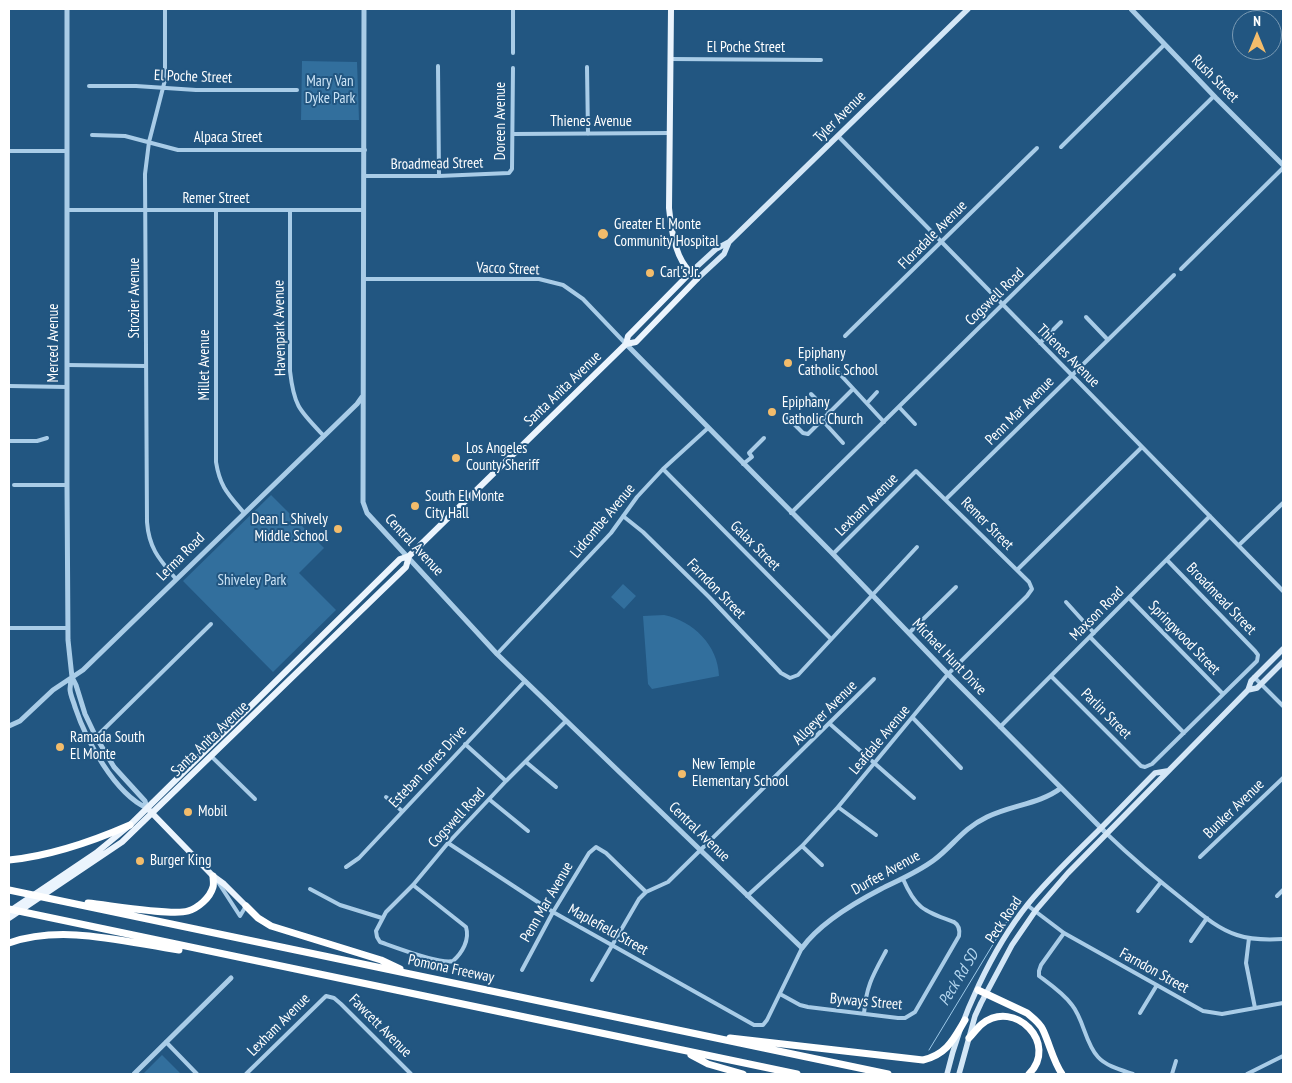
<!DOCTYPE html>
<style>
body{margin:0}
#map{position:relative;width:1292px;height:1083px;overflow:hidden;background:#225681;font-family:"PT Sans Narrow",sans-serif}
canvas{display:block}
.frame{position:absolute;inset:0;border:10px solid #fff;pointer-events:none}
.north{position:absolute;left:1232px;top:10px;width:50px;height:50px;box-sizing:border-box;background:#225681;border:1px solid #7a9ab3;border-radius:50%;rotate:0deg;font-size:14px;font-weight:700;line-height:20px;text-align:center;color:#fff}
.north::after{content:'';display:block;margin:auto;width:18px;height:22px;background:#f3bc6b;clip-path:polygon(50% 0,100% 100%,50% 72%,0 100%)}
</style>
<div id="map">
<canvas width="1292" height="1083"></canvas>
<div class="frame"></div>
<div class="north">N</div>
</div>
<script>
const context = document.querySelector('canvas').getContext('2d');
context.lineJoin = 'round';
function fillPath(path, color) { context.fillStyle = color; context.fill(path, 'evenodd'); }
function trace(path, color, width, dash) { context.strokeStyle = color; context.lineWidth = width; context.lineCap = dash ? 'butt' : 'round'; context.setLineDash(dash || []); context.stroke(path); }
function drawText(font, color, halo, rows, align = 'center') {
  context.font = font + ' "PT Sans Narrow",sans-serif'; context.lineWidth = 4; context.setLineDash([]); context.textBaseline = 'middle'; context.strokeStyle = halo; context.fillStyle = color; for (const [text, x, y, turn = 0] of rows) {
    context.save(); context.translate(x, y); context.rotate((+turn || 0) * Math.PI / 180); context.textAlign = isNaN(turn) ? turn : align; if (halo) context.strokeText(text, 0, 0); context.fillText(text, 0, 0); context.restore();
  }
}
const green = new Path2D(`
 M302 61 357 62 359 120H301Z
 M271 495 324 548 299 573 336 610 273 672 183 581Z
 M623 584 636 596 624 609 611 597Z
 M664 615C693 621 718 645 719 676L652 689 648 684 643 616Z
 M162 1055 181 1074H143Z`);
const stream = new Path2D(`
 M929 1050 1009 918`);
const minor = new Path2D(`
 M165 9V80L149 142 145 174 147 522C149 549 160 560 176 579
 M513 9V53
 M670 59 821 60
 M438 66 439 176
 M587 67 588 134
 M89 86H136L196 90H297
 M513 134 670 133
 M92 135 125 136 178 150H365
 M838 136 1283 591
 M1061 147 1164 45
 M9 151H67
 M365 176H439L509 173 512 169 513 68
 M67 210H364
 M216 210V462C220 487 228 494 244 513
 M290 210V371C294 406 299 410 323 435
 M1181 269 1283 168
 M364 279H539L563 285 583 299 625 343
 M1086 317 1108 340
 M845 336 1037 148
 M1040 343 1061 322
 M67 365 146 366
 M836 370 884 422
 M9 386 67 387
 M811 394 830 413
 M867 403 877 392
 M899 407 915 424
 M788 418 803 433 808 434 853 389
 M822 420 843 443
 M9 441H37L47 438
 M743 464 752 457 749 453 764 438
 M663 469 831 639
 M14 485H67
 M946 499 1174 275
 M791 513 1214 96
 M623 516 643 532 709 597 781 673 790 678 798 675 917 547
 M1239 545 1283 503
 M1017 570 1142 447
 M1129 598 1223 694
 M1066 602 1094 633
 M9 628H68
 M909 633 956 587
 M1090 637 1184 733
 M497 654 611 533 637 497 663 469 708 428
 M1051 676 1141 766 1145 767 1152 764 1257 661 1258 655 1255 651 1167 560
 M1254 677 1283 706
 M913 718 961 768
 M830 724 914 798
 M1000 727 1210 516
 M96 737 211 624
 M465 744 506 781
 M211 756 255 799
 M526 762 556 787
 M386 797 402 811
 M490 800 528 831
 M838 807 876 835
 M1107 834C1132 858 1158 880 1186 902 1202 915 1218 929 1237 935 1252 940 1268 940 1283 939
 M448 843 553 912 754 1025H763L767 1020 802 948
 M802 846 822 865
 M1200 857 1283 778
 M346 867 359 858 525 681
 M218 882 240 916 246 906
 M413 885 466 927C470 940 462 953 453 961 440 965 395 947 380 942L377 937 376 931 386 912 413 885 448 843 506 781 566 721
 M310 889 340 905 382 918
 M747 896 802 846 838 807 948 674 1027 596 1032 589 1029 582 916 471 833 554
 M1277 896 1283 890
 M1027 905 1064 933 1203 1011 1222 1014 1283 1003
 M1138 911 1161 882
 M1064 933 1041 965 1039 971V976C1051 985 1063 993 1072 1005 1084 1020 1085 1043 1098 1057 1106 1066 1121 1070 1133 1074
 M1249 938 1246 963 1255 1008
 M1191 941 1207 918
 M522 970 553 912 589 853 596 847 606 853 646 892
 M592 980 639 899 646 892 668 882 874 679
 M780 994 800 1005 808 1007 898 1018H905L915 1012 959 936C960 930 959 925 954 922 924 911 916 909 903 879
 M1140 1013 1157 985
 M864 1014C866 986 873 975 886 951
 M166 1042 197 1074
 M246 1074 326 996 334 998 341 1004 411 1074
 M1172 1074 1176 1061
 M1247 1074 1283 1056`);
const tertiary = new Path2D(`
 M67 9V485L68 640 71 668 72 677 76 685 85 714 96 737 114 767 145 801 147 808
 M364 9 363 502 367 513 497 654 802 948C819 924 854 903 881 889 899 880 918 872 934 860 954 845 962 829 987 817 1011 805 1040 804 1061 788
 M1131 9 1216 98 1283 165
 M626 344 833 554 948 674 1107 834
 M72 678C71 681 70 685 70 689 70 695 74 702 75 707 86 740 115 794 147 808
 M9 726 20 721 53 690 83 670 357 404 362 397
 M134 1074 231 978`);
const secondary = new Path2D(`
 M691 272 716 249 729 242 968 9
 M697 279 724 254 729 242
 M1248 690 1257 688 1283 662
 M947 1074C960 1018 992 949 1028 904 1051 876 1077 852 1102 827 1120 809 1137 791 1155 773L1167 771
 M959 1074 975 1016 981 1003 1012 945 1036 910 1068 873 1248 690 1251 681 1283 649`);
const primary = new Path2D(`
 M626 344 628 336 691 272
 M150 811 213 876 224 884 246 906
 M10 911 96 853 130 825 400 559 409 556 626 344 636 342 697 279C693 275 689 271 686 267 674 252 671 226 669 208L671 9
 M9 918 122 842 406 567 409 556`);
const motorway = new Path2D(`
 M9 860C51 856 91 842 130 825
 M9 890C302 953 595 1014 888 1074
 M88 903C109 905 172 916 188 911 198 908 210 898 213 887 214 884 213 879 213 876
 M246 906 258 918 271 926 381 960 400 969
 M9 909 797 1074
 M9 943C63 924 124 942 179 950
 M978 990 1027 1013C1033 1018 1040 1023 1043 1030 1050 1045 1053 1061 1062 1074
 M730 1038 923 1060C947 1054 953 1040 965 1020
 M969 1038C973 1034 977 1028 982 1024 1015 998 1059 1044 1029 1074
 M691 1055 708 1064 743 1074`);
const markers = [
 [603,234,6,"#f3bc6b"],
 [650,273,5,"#f3bc6b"],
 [788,363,5,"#f3bc6b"],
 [772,412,5,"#f3bc6b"],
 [456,458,5,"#f3bc6b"],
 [415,506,5,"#f3bc6b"],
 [338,529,5,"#f3bc6b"],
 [60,747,5,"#f3bc6b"],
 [682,774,5,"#f3bc6b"],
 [188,812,5,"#f3bc6b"],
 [140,861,5,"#f3bc6b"]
];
const streetNames = [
 ["El Poche Street",746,48],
 ["El Poche Street",193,77,2],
 ["Rush Street",1215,79,45],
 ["Tyler Avenue",840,117,-45],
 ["Doreen Avenue",501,121,-90],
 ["Thienes Avenue",591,122],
 ["Alpaca Street",228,138],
 ["Broadmead Street",437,164,-1],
 ["Remer Street",216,199],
 ["Floradale Avenue",933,235,-45],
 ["Vacco Street",508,269,2],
 ["Cogswell Road",995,297,-44],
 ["Strozier Avenue",135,298,-90],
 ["Havenpark Avenue",280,328,-91],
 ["Merced Avenue",54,343,-90],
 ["Thienes Avenue",1068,356,45],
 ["Millet Avenue",205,365,-90],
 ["Santa Anita Avenue",563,389,-44],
 ["Penn Mar Avenue",1020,411,-45],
 ["Lexham Avenue",867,505,-45],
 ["Lidcombe Avenue",603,521,-50],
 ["Remer Street",987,524,45],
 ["Central Avenue",414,545,47],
 ["Galax Street",755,546,45],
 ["Lerma Road",181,557,-45],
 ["Farndon Street",716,589,46],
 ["Broadmead Street",1221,599,46],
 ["Maxson Road",1097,614,-45],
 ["Springwood Street",1184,638,46],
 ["Michael Hunt Drive",949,657,46],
 ["Allgeyer Avenue",825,713,-45],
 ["Parlin Street",1106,714,45],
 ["Santa Anita Avenue",210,739,-44],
 ["Leafdale Avenue",880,740,-50],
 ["Esteban Torres Drive",428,767,-47],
 ["Bunker Avenue",1234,809,-44],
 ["Cogswell Road",457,818,-47],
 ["Central Avenue",699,832,44],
 ["Durfee Avenue",886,873,-29],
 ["Penn Mar Avenue",547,902,-60],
 ["Peck Road",1004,920,-56],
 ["Maplefield Street",608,930,29],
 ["Pomona Freeway",451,969,12],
 ["Farndon Street",1154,971,29],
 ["Byways Street",866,1002,5],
 ["Lexham Avenue",279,1025,-45],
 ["Fawcett Avenue",380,1026,45]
];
const parkNames = [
 ["Mary Van",330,82],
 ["Dyke Park",330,99],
 ["Shiveley Park",252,581]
];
const poiNames = [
 ["Greater El Monte",614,225],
 ["Community Hospital",614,242],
 ["Carl's Jr.",660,273],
 ["Epiphany",798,354],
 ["Catholic School",798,371],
 ["Epiphany",782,403],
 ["Catholic Church",782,420],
 ["Los Angeles",466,449],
 ["County Sheriff",466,466],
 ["South El Monte",425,497],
 ["City Hall",425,514],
 ["Dean L Shively",328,520,"right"],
 ["Middle School",328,537,"right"],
 ["Ramada South",70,738],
 ["El Monte",70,755],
 ["New Temple",692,765],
 ["Elementary School",692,782],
 ["Mobil",198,812],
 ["Burger King",150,861]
];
const waterNames = [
 ["Peck Rd SD",959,978,-59]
];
fillPath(green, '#326f9d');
trace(stream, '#9dc9e8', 1);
trace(minor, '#a9cce7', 4);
trace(tertiary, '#a9cce7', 5);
trace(secondary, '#d3e6f6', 5.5);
trace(primary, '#ebf4fd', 6);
trace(motorway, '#fff', 7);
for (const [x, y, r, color] of markers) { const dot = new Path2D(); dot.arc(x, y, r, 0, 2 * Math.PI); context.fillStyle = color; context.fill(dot); trace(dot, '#225681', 2); }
drawText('15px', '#fff', '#225681', streetNames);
drawText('15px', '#cce4f6', '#225681', parkNames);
drawText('15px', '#fff', '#225681', poiNames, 'left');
drawText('italic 16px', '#b4d6ef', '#225681', waterNames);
</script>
